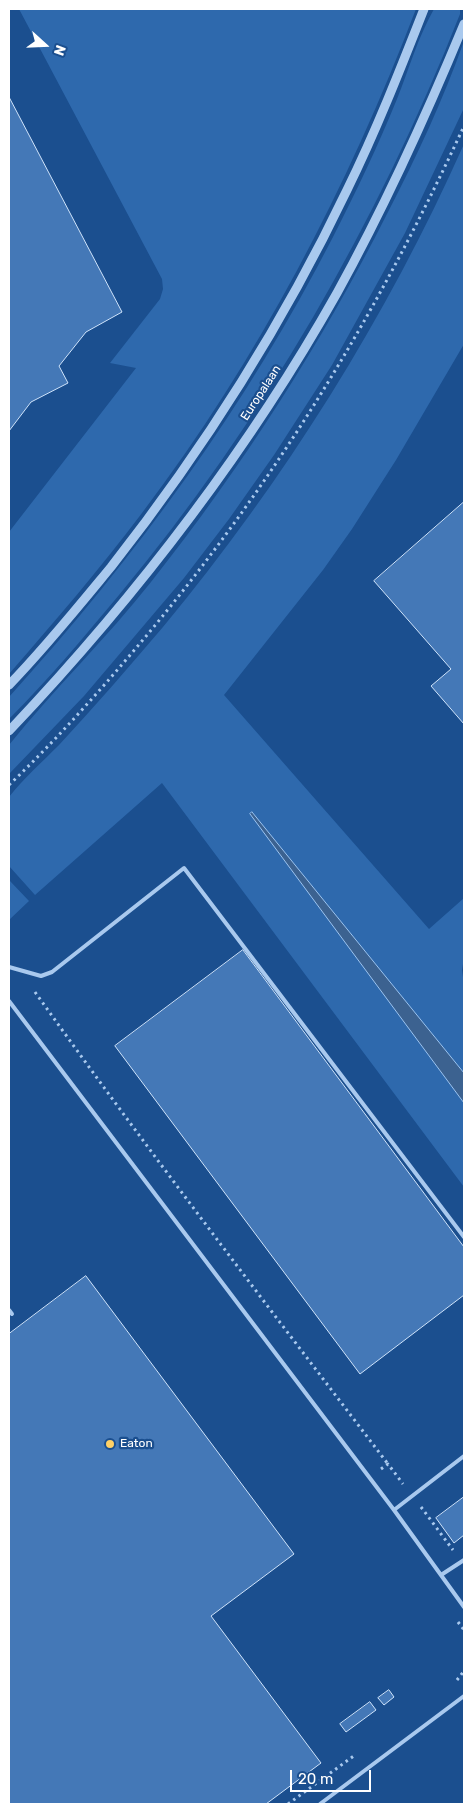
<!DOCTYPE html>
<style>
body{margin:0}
#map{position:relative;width:473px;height:1813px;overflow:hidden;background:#1b4f8f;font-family:Rubik,sans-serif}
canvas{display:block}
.frame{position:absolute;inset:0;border:10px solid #fff;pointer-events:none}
.north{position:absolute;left:20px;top:20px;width:50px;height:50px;-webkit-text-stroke:4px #1b4f8f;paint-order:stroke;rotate:110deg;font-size:14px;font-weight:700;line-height:20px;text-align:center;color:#fff}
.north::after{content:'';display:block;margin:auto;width:18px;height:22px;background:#fff;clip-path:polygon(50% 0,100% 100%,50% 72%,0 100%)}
.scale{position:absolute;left:290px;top:1770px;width:81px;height:22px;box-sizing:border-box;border:2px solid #fff;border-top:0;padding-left:6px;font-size:15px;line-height:18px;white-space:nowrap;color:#fff;-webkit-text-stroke:4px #1b4f8f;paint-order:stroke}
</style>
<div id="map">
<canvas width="473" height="1813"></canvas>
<div class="frame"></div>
<div class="north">N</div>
<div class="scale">20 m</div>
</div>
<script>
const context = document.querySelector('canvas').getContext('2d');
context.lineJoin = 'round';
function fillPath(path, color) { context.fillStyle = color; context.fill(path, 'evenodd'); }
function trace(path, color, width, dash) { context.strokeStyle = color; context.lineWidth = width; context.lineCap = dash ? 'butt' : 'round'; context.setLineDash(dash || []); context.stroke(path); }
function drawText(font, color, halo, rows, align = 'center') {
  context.font = font + ' Rubik,sans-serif'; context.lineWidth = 4.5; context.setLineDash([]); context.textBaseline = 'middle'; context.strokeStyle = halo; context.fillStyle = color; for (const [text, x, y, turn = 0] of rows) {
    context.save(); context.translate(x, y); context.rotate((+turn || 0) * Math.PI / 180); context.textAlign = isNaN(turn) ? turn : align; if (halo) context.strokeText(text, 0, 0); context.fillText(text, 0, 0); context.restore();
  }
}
const green = new Path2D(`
 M19 9H416C348 187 258 360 142 513 100 569 55 621 9 674V532L136 368 110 363 160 299 163 289 162 279Z
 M434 9H460V14C378 222 263 422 119 595 84 637 48 680 9 719V697C136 557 247 405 333 237 356 192 378 146 397 99 409 69 418 37 434 9Z
 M464 41V108L405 233 332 365 274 455 229 519 184 578 84 696 10 773 9 772V745C54 689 106 639 151 582 242 467 322 343 388 212 417 156 443 100 464 41Z
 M464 144V344L396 460 352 529 323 570 224 695 429 929 464 898V958L462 970 464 984V1073L252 812 250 813 464 1103V1187L162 783 35 895 9 866V797C24 778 42 762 59 745 95 706 129 667 163 627 284 481 387 317 464 144Z
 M10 881 29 901 9 920V882Z`);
const water = new Path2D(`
 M252 812 464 1073V1103L250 814Z`);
const building = new Path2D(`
 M9 97 122 312 86 332 59 366 68 383 31 402 9 431Z
 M464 502V724L431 686 451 669 374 581Z
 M243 950 464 1247V1295L360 1374 115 1046Z
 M86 1276 294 1554 211 1616 321 1763 266 1804H9V1334Z
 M464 1497V1535L454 1543 436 1518Z
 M389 1690 394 1697 384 1705 378 1698Z
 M370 1702 376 1710 346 1732 340 1724Z`);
const path = new Path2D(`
 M9 785C50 746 88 704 125 661 267 496 373 323 464 126
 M35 992C149 1152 269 1308 388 1464
 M381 1469 388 1464 403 1484
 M421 1507 453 1550
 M458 1622 464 1630
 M457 1680 464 1671
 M288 1804 355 1755`);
const service = new Path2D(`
 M9 967 41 976 52 972 184 868 464 1237
 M9 1001 394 1510 464 1607
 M9 1310 12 1314
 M394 1510 464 1456
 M441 1575 464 1560
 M320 1804 464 1696`);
const tertiary = new Path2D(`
 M9 685C45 648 78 607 111 567 203 450 283 324 347 190 376 131 400 70 424 9
 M9 731C135 598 247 453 337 293 385 206 426 116 464 24`);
const markers = [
 [110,1444,5,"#ffd166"]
];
const streetNames = [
 ["Europalaan",261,393,-57]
];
const poiNames = [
 ["Eaton",120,1444]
];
fillPath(green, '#2e69ad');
fillPath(water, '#3c6290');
trace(water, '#9cc4f0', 1);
fillPath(building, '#4478b7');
trace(building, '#cfe3fa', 1);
trace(path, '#a9c9ee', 3, [2.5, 4]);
trace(service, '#a9c9ee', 4);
trace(tertiary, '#a9c9ee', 9);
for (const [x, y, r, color] of markers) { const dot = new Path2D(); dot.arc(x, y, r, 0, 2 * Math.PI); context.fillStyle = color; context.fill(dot); trace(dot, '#1b4f8f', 2); }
drawText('12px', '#fff', '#1b4f8f', streetNames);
drawText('12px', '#fff', '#1b4f8f', poiNames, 'left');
</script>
